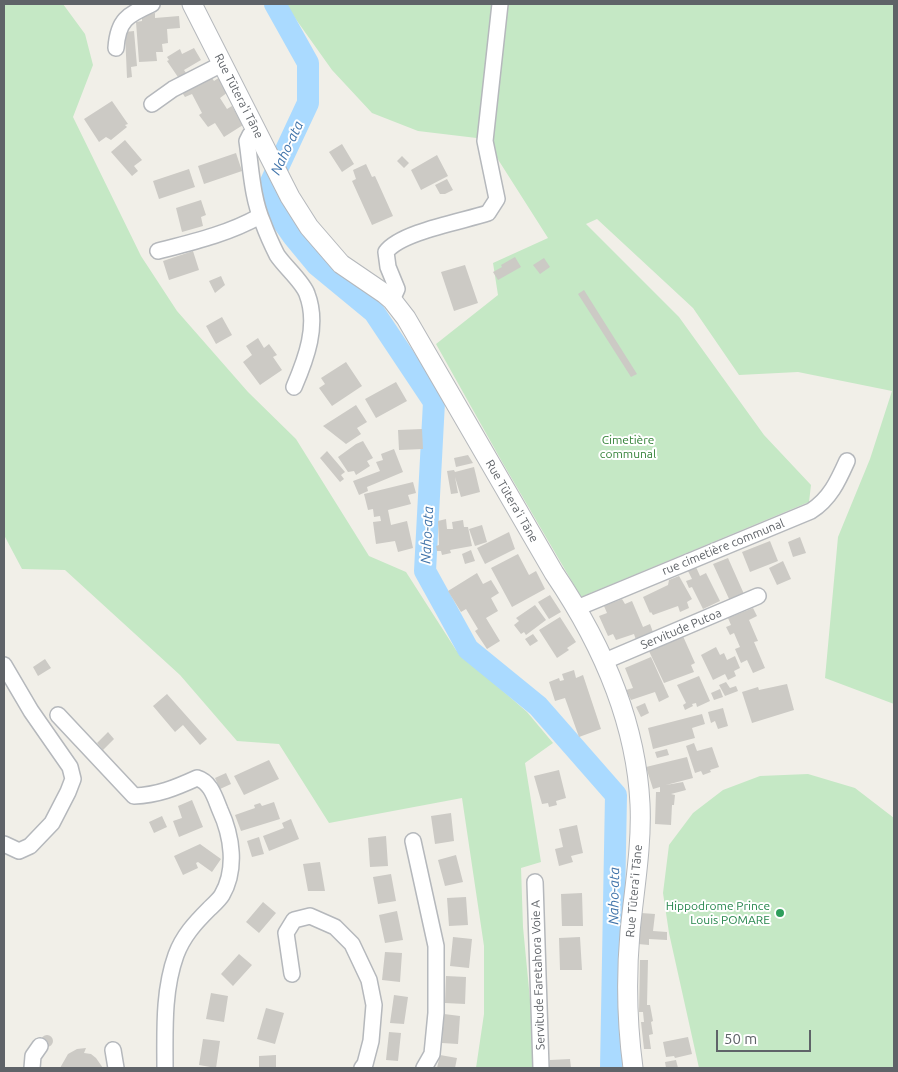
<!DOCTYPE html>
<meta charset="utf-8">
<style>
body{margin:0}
#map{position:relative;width:898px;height:1072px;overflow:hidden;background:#f1efe8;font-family:Ubuntu,sans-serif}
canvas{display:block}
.frame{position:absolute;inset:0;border:5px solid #5f6368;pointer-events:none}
.scale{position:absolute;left:716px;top:1030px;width:95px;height:22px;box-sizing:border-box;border:2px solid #5f6368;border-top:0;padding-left:6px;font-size:15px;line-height:18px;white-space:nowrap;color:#5f6368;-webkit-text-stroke:4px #fff;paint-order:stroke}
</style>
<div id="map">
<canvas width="898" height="1072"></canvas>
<div class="frame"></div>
<div class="scale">50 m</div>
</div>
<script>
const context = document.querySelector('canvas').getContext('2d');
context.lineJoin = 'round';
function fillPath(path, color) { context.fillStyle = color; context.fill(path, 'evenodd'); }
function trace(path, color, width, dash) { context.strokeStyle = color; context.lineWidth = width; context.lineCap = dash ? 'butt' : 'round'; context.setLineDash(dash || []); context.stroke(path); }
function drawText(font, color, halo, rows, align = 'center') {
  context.font = font + ' Ubuntu,sans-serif'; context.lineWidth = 4; context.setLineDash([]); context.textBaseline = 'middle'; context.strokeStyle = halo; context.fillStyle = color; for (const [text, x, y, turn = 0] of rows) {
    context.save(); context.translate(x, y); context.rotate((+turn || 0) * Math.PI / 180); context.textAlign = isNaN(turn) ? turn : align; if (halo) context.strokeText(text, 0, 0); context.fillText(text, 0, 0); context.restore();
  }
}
const green = new Path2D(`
 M4 4H63L85 34 93 65 73 117 141 256 177 311 248 392 296 439 369 556 406 572 456 650 527 712 553 743 525 763 541 862 521 868 523 927 533 1031 534 1068H476L484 1014V946L462 798 329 823 279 744 237 741 180 675 65 570 22 569 4 535Z
 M285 4H894V704L825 678 838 537 870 459 892 391 798 372 739 375 693 308 597 219 586 224 679 317 764 435 811 485 809 502 581 597 501 460 436 344 498 295 493 263 548 238 485 139 418 131 372 113 332 70Z
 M808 774 855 788 894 818V1068H699L669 933 663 893 669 845 693 813 723 790 760 776Z`);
const river = new Path2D(`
 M275 4 308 63V103L271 182 270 194 274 209 293 236 317 265 374 312 434 402 425 571 468 649 538 706 616 795 611 1068`);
const building = new Path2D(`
 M155 13V18L179 16 180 28 167 29 168 43 162 44 163 52H156L157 61 139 62 136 22 142 21V14Z
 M134 31 137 66 131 67 132 77 127 78 125 32Z
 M194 48 201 60 184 70 188 76 180 80 167 61 169 60 167 57 180 49 182 54Z
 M210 75 214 81 220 77 228 92 220 98 227 109 232 106 243 125 224 137 215 123 208 127 199 115 202 113 192 94 185 97 181 91Z
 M112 101 128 124 125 125 127 127 111 140 106 137 99 142 84 119Z
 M125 140 142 160 134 166 138 171 132 176 111 152Z
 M342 144 354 164 342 172 329 152Z
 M236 153 242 171 204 184 198 166Z
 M437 155 448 176 421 190 411 170Z
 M402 156 409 163 404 168 397 161Z
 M366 164 372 177 375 176 393 216 372 225 352 181 356 179 353 170Z
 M189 169 195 187 159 199 153 181Z
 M447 179 453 190 445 194H440L435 185Z
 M201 200 206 215 201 217 203 226 182 232 176 208Z
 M193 251 199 270 169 280 163 261Z
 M515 257 521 267 498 280 493 272 502 267 501 265Z
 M544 258 550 267 540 274 533 265Z
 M465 265 478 303 454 311 441 272Z
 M221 276 225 285 215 293 209 281Z
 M584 290 637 374 631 377 578 294Z
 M222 317 232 335 216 344 206 326Z
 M258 338 264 348 269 344 277 355 273 357 282 370 260 385 243 362 252 355 246 346Z
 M346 362 362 386 332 406 319 388 325 384 321 378Z
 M396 382 407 401 376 418 365 399Z
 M356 405 367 422 357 428 361 434 346 444 323 426Z
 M422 429 423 449 399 450 398 430Z
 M363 441 373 458 367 461 370 466 356 475 354 471 348 472 338 457 356 444Z
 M394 449 403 472 367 487 368 491 359 495 353 481 380 471 376 462 383 460 381 454Z
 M327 451 345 472 341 475 344 479 340 482 320 458Z
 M468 455 473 463 456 467 454 458Z
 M474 467 480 492 461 497 455 477 458 493 451 494 447 471 454 470 455 472Z
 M413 482 416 493 408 495 411 504 388 510 391 525 407 521 413 548 398 552 395 541 376 544 373 522 381 521 380 516 374 517 373 509 368 510 364 494Z
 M446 519 447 529H453L452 522 463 520 464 527H468L472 546 450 550 451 553 442 555 441 551H437L436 546 439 545 438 521Z
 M482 525 487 542 475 546 469 529Z
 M509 532 515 549 485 564 477 548Z
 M800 537 806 553 793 557 788 542Z
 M770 541 778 561 750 572 742 552Z
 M471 550 475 561 465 564 462 554Z
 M518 554 529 575 536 571 545 589 512 607 491 568Z
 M728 558 744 594 730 601 713 564Z
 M783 561 791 579 777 585 769 568Z
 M696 567 700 576 706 573 720 601 703 609 692 587 689 588 686 581 692 579 688 571Z
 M477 573 483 584 491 580 499 593 491 598 498 611 486 618 500 641 487 649 475 631 478 629 466 609 461 612 448 591Z
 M679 576 692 599 687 602 689 608 680 612 678 606 653 615 651 612 650 613 643 597 668 585 669 580Z
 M550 595 561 612 549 619 538 602Z
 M622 599 625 604 632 601 643 627 650 624 654 635 637 643 634 634 616 640 613 634 608 636 599 616 607 613 604 606Z
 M535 605 546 620 526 635 524 632 521 634 514 625 519 621 516 618Z
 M753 608 757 616 749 620 758 641 754 642 765 668 753 673 747 660 741 663 735 649 740 647 734 633 730 635 726 627 731 625 728 618Z
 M560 617 576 642 567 648 569 650 557 658 539 630Z
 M533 634 538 641 530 646 525 639Z
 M682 634 695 663 691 665 694 672 664 683 648 649Z
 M716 647 720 655 724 653 727 660 735 656 740 668 734 671 736 676 728 680 725 674 713 680 701 655Z
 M651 657 669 697 659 702 655 692 631 700 626 690 633 688 625 668Z
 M45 659 51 668 38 676 33 667Z
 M574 670 576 678 583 675 601 729 579 737 565 698 555 701 549 682 559 678 560 681 564 680 562 674Z
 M699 676 710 701 697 707 696 703 692 704 693 706 685 710 683 705 686 703 677 685Z
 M726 682 730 688 736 686 738 691 725 696 719 685Z
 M787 684 794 710 752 723 742 692 758 687 759 690Z
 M720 689 723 697 714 700 711 693Z
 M167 694 207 739 200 745 183 725 175 732 153 706Z
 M645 703 649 713 641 717 636 707Z
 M723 708 728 726 718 729 715 721 711 723 708 712Z
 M702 714 705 724 692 728 695 738 653 749 648 728Z
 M108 732 114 739 103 750 97 743Z
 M694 743 697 751 712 747 719 767 710 770 711 772 703 775 701 771 695 773 686 746Z
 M667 749 669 755 657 758 655 752Z
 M687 757 693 778 666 785 683 782 686 790 671 794 675 795 674 805H672L671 825 655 824 656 792H660V787L653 789 646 767Z
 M269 760 279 779 244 795 234 776Z
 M559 770 566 798 556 801 557 805 549 807 548 803 542 804 534 776Z
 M226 773 231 784 220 789 215 778Z
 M192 800 203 827 179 837 173 821 182 818 178 806Z
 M274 802 280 819 241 831 235 815 255 808 254 805 260 803 262 806Z
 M451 813 454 841 435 844 431 816Z
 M162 816 167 827 154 833 149 822Z
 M291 819 299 839 269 851 263 836 284 828 282 823Z
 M577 825 583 853 571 856 573 862 559 866 555 849 563 847 559 829Z
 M386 836 388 866 370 867 368 838Z
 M259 837 264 854 252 857 247 841Z
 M200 844 221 859 212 872 198 862 196 863 198 868 183 875 174 856Z
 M456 855 463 882 445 886 438 860Z
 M320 862 325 891H308L303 864Z
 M391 874 396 901 378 904 373 877Z
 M582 893 583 926H562L561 894Z
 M466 897 468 925 449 926 447 898Z
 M263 902 276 913 259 933 246 922Z
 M397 911 403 940 385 943 379 915Z
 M641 913 655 914 653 931 667 932V940L649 939V945L638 944Z
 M453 937 472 939 469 968 450 966Z
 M580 937 582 970H560L559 938Z
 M385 952 402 953 400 982 382 980Z
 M239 954 252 965 233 986 221 974Z
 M640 960H648L647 1005H650L653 1021 651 1022 653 1034 649 1035 651 1049H644L641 1022H644L643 1012H639Z
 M446 976 466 977 465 1004 445 1003Z
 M211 993 228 996 224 1022 206 1019Z
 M394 995 408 997 404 1024 390 1023Z
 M266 1008 284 1013 275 1044 257 1039Z
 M444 1014 460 1016 458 1044 442 1043Z
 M389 1032 401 1033 398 1061 386 1060Z
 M41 1041a6 6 0 1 1 12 0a6 6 0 1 1-12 0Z
 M688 1037 692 1054 675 1058 674 1056 666 1057 663 1042Z
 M203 1039 220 1041 216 1068 199 1065Z
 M86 1048 84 1053 91 1054 96 1058 103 1068H60L68 1054 77 1049Z
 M276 1055V1068H259V1056Z
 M440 1055 457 1058 455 1068H437Z
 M570 1059 571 1068H550V1060Z
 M676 1060 678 1068H666L665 1062Z`);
const minor = new Path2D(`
 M116 48C118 19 128 15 152 4
 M152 104 173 89 222 64
 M257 130 250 135 247 141C251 168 252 198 263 223 267 234 272 245 277 255 285 267 303 282 307 294 319 325 306 359 294 387
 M158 251C193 242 228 234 260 216
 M392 300 397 289 388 267 386 252C400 232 464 221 488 213L497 199 485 141 500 4
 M577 608 811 511C830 499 838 481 847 461
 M605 661 758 596
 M4 665 31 711 70 767 73 779 68 792 52 823 30 846 19 851 4 844
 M58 715 134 796C158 795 175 788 197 778 211 782 215 798 220 810 232 836 237 869 222 895 219 900 213 905 209 909 195 923 183 936 176 955 163 991 165 1031 165 1068
 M413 841 436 946V1013L432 1054 424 1068
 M535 882 541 1068
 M292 974 286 933 294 920 310 916 335 927 352 944 369 980 374 1005 371 1041 365 1064 362 1068
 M113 1050 116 1068
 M32 1068 33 1056 40 1046`);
const tertiary = new Path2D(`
 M192 4 290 197 309 227 341 264 385 294 392 300 406 318 554 573C600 641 636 720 640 804 642 846 634 890 630 932 626 978 627 1023 633 1068`);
const markers = [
 [780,913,5,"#2e9e5b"]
];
const streetNames = [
 ["Rue Tūtera'i Tāne",239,96,63],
 ["Rue Tūtera'i Tāne",512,501,60],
 ["rue cimetière communal",723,547,-22],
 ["Servitude Putoa",681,629,-23],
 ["Rue Tūtera'i Tāne",634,891,-85],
 ["Servitude Faretahora Voie A",538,975,-92]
];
const parkNames = [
 ["Cimetière",628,440],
 ["communal",628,454]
];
const leisureNames = [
 ["Hippodrome Prince",770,906],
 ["Louis POMARE",770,920]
];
const waterNames = [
 ["Naho-ata",287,148,-65],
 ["Naho-ata",427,535,-87],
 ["Naho-ata",614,896,-89]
];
fillPath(green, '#c5e8c5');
trace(river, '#aadaff', 22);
fillPath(building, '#cccac5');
trace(minor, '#b5b8bc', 18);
trace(tertiary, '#b5b8bc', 21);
trace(minor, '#fff', 15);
trace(tertiary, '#fff', 19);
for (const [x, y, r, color] of markers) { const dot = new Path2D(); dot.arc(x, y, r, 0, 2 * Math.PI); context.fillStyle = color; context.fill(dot); trace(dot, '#fff', 2); }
drawText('12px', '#5f6368', '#fff', streetNames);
drawText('12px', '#348238', '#fff', parkNames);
drawText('12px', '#27864d', '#fff', leisureNames, 'right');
drawText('italic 14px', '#4174aa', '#fff', waterNames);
</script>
